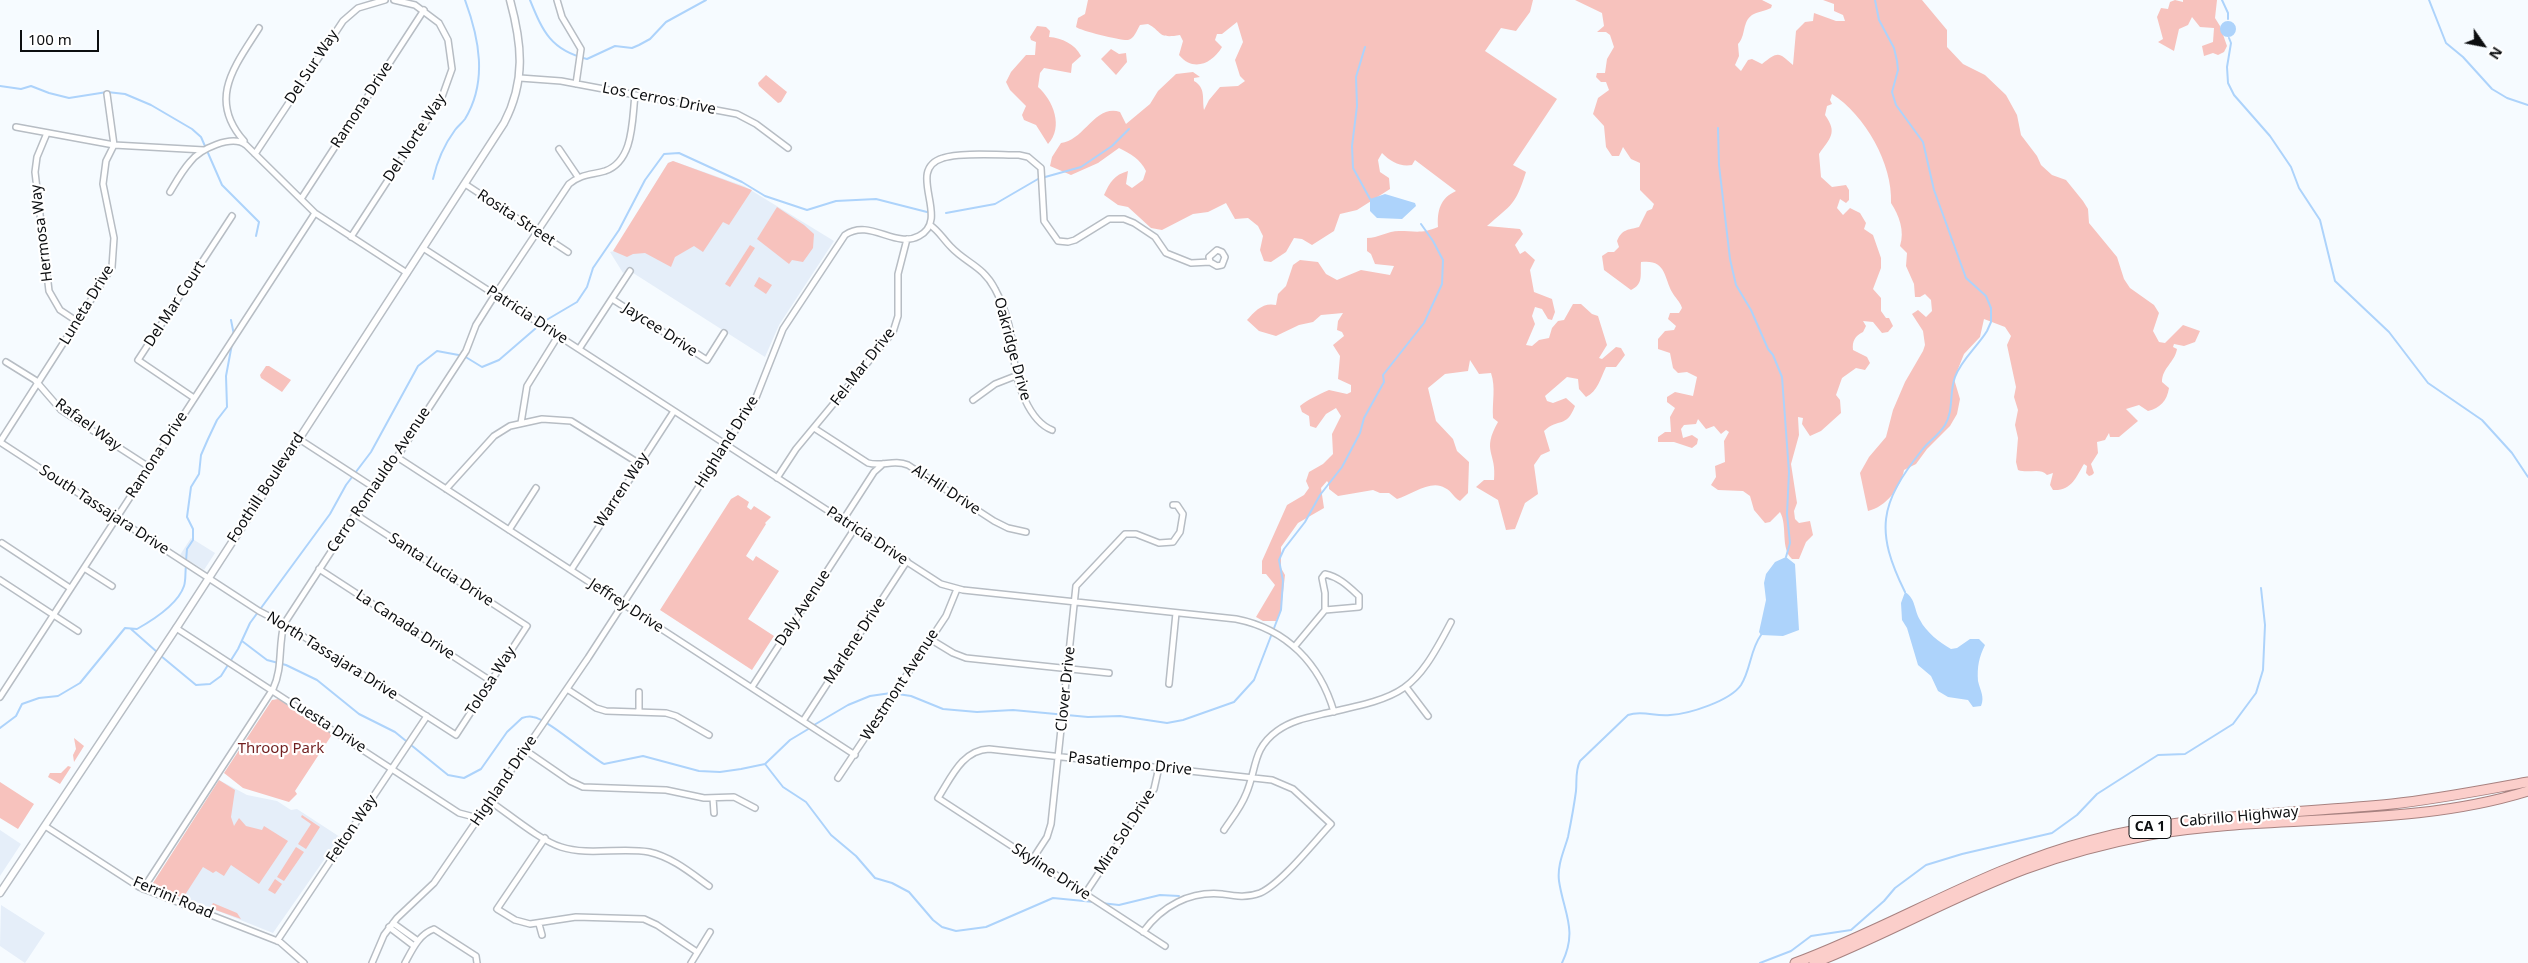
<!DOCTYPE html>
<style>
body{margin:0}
#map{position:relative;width:2528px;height:963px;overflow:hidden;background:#f6fbff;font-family:"Noto Sans",sans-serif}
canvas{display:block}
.north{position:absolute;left:2458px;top:20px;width:50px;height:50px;-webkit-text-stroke:4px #fff;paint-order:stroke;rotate:123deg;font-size:14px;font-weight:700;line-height:20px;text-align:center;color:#0c0e10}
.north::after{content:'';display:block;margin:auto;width:18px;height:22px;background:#0c0e10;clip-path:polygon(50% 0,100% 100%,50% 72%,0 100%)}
.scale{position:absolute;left:20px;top:30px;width:79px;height:22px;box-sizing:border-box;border:2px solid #0c0e10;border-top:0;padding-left:6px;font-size:15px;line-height:18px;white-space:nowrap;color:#0c0e10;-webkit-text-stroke:4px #fff;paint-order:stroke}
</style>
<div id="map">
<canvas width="2528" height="963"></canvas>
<div class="north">N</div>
<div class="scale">100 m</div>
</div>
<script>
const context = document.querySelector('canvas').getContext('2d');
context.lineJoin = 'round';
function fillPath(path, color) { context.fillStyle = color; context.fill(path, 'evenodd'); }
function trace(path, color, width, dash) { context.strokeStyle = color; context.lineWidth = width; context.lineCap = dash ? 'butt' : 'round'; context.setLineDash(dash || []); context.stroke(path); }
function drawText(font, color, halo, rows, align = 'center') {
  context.font = font + ' "Noto Sans",sans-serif'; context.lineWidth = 4.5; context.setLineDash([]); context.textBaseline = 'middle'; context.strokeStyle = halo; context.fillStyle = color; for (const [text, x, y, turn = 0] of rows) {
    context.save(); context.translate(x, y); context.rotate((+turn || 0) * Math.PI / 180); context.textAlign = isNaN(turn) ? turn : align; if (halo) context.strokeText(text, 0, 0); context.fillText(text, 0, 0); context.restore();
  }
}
const built = new Path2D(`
 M673 161 744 186 834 241 779 325 765 357 630 271 623 273 610 252 614 251 668 163Z
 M191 538 215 553 204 570 180 555Z
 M219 780 247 795 277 801 291 810 297 809 340 837 273 933 153 885Z
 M0 830 21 844 0 876Z
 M1 905 45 933 25 963 0 946Z`);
const green = new Path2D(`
 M1088 0H1533L1530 12 1516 31 1501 28 1485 51 1557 99 1513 165 1526 172C1515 206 1512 204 1487 226L1520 229 1523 234 1515 245 1520 254 1525 251 1535 260 1530 270 1534 292 1552 299 1555 312 1552 320 1548 319 1542 309 1535 307 1532 316 1535 324 1526 345 1532 346 1539 340 1549 338 1552 328 1558 321 1564 320 1573 304H1581L1592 314 1598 316 1607 345 1599 358 1602 359 1616 347 1621 348 1625 355 1616 367H1606C1600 379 1598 391 1586 397L1579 389 1578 379 1567 377 1545 396 1547 401 1553 403 1566 398 1575 406C1566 429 1559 417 1544 431L1550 451 1541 455 1534 465 1538 494 1525 503 1515 529 1506 530 1498 500 1476 487 1484 480H1494C1497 452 1481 452 1498 422L1493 418C1492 401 1496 388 1491 373L1479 374 1470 360 1468 371 1445 374 1428 388 1436 421 1453 439 1457 451 1469 462 1468 493 1460 501C1453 497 1452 491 1445 488 1431 479 1411 495 1397 499L1389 493H1380L1373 490 1338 496 1329 489V484L1327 481 1321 488 1324 508 1298 523 1281 547V568L1285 575 1281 610 1276 621H1263L1256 617 1275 585 1266 574H1262V561L1287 505 1304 495 1309 488 1306 481 1309 472 1323 464 1333 454 1332 434 1341 416 1336 408 1326 414 1316 428 1310 426 1309 416 1302 412 1300 406C1307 400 1320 394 1329 390L1347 394 1351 392V385L1338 379 1340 356 1333 345 1344 336 1342 332 1337 330 1338 321 1343 313 1321 315 1313 322 1299 325 1276 336 1259 331 1247 320C1255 311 1263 302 1276 305L1278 294 1286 286 1293 265 1300 260 1318 262 1326 274 1337 280 1361 270 1390 275 1394 266 1375 264 1371 254 1367 251V238C1378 238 1388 231 1399 231 1415 231 1422 234 1438 227 1437 211 1440 198 1456 191L1415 160 1412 165C1400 167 1391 162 1382 153L1378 160 1380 172 1389 178 1390 189 1357 210 1340 214 1334 231 1312 245 1302 239 1294 238 1286 252 1271 262 1264 261 1260 250 1263 236 1258 226 1248 218 1235 219 1226 203 1208 212 1193 214 1162 230 1151 228 1128 207 1118 205 1104 195C1110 182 1114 175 1128 171L1126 184 1132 188 1143 180 1146 171C1140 159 1131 154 1119 148L1098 163 1071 175 1050 166 1052 157 1061 143C1084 141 1095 104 1120 112L1126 124 1150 104 1158 91 1176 74 1193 72 1200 77 1194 78V81C1206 88 1202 98 1204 110L1209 100 1220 87 1238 86 1245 81 1240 76 1235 60 1243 42 1237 22 1222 34H1217L1215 40 1222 47C1212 64 1193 72 1179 55L1183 41 1180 35C1157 39 1163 32 1148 24L1140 25C1137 30 1134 39 1128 40 1123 41 1081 31 1076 27L1078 18 1085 14Z
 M1575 0H1762L1772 5 1771 8C1765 11 1757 12 1752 15 1742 22 1746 36 1738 44L1739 56 1735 65 1741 71 1748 60 1752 59 1762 64C1779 50 1779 53 1793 65L1796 31 1805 22 1813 21 1814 13 1836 21H1845L1843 15 1834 11V4L1823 0H1922L1947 30V47L1963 64 1985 75 2006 95 2017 115 2021 135 2037 156 2041 165 2052 175 2066 180 2083 201 2088 209 2089 223 2117 257 2124 279 2130 288 2154 305 2159 313 2153 331 2159 342 2165 343 2183 325 2200 331 2195 342 2184 346 2174 344 2173 347 2177 349C2175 362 2162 368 2162 382L2169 388C2167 401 2160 408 2148 411L2139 405 2126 409 2138 421 2119 437H2110L2109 433 2105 440 2097 442 2098 453 2091 464 2094 473 2092 475 2089 476 2086 473 2087 466 2084 464C2076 477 2072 491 2053 490L2050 485 2053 473 2047 475C2040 467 2029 474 2018 470L2016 462 2018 438 2015 425 2018 410 2014 397 2016 387 2007 345 2011 336 2005 327 1984 319 1980 337 1964 354 1954 379 1960 399 1957 414 1950 426 1927 449 1916 464 1904 470C1901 487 1886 507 1868 511L1860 473 1869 457 1886 437 1893 410 1905 382 1923 351 1925 345 1923 331 1912 314 1918 310 1926 317 1932 311 1931 300 1925 294 1920 297H1915L1914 284 1906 266 1907 253 1900 246C1905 231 1899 215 1891 203 1893 164 1865 115 1832 94L1830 100 1832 104 1827 106 1825 115C1838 133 1830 138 1819 154L1821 177 1832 187 1846 185 1849 190V200L1846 203 1840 199 1837 208 1843 215 1850 208 1860 213 1866 223 1864 229 1873 235 1881 258V268L1873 289 1881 298V311L1886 318H1889L1893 326 1888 332 1882 333 1873 322 1863 321 1866 326 1863 332C1855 336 1852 341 1853 350L1867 357 1870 363 1865 370 1856 368 1842 378 1836 395 1840 400 1841 413 1821 431 1810 436 1802 424 1803 418 1798 417 1799 435 1791 464 1797 503 1794 511 1795 519 1799 523 1810 521 1813 535 1806 542 1799 559H1792C1780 548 1788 526 1780 512L1770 522 1765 523 1754 510 1750 496 1743 491 1718 490 1711 485 1716 477 1715 466 1725 462 1724 441 1729 432 1726 430 1721 434 1714 426 1706 429 1698 419 1696 424 1684 425 1681 429 1683 438 1692 435 1698 439 1697 444 1692 448 1674 442H1658V437L1665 432H1671L1670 417 1675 408 1667 402V397L1675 392 1693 396 1697 377 1687 372 1678 373 1673 368 1670 353 1658 349V339L1665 331 1674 330 1676 326 1668 319 1670 313H1679L1682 308C1680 301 1675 298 1672 292 1664 277 1666 259 1641 262 1640 274 1644 284 1631 290L1604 270 1602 256 1608 252H1614L1619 247 1617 241C1622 229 1628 230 1639 227L1647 211 1652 209 1654 204 1640 190V163L1631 159 1623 147 1619 156H1612L1606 147 1604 126 1593 114 1598 98 1609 90 1606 82H1601L1596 77 1597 73H1605L1607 59 1614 47 1610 35 1606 32H1597L1604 26 1602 13Z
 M2175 0 2183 2V0H2217L2215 18 2220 26 2227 46 2224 52 2218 55 2213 53 2204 56 2202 46 2213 42 2214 28 2200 27 2192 17 2188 25 2179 29 2174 51 2158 42 2163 39 2157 17 2161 8 2168 9 2170 2Z
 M1037 26 1046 27 1050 31 1049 37C1062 38 1075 44 1081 56L1072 64 1071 73 1044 68 1040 73 1038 87C1053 100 1064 127 1048 144L1036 125 1024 120 1022 115 1026 106 1010 90 1006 82 1011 72 1026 55H1035L1036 42 1031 40 1030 37Z
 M1111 49 1119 54 1126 53 1127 62 1116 75 1101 59Z
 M766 75 787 92 781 102 778 103 759 86 758 83Z
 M673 161 752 190 729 225 723 222 703 252 694 246 675 257 671 267 645 253 633 254 627 257 613 251 668 163Z
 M777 207 804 225 814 234 813 248 803 262 792 260 789 264 757 239Z
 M750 245 755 248 730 287 725 284Z
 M759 277 772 285 766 294 754 286Z
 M266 366H269L291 380 282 392 261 378 260 375Z
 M738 495 749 502 747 507 751 510 754 506 771 517 765 523 766 524 746 556 753 561 756 556 779 571 748 619 774 636 752 670 660 610 731 499Z
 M278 699 333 733 295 791 297 794 289 802 243 788 224 773 272 700Z
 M74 738 84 746 74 762 73 755 76 749Z
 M68 766 71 767 60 784 48 777 50 773H61Z
 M219 780 235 790 231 817 234 826 239 818 246 826 262 830 264 826 288 841 259 884 231 865 224 876 216 871 213 873 203 867 183 898 154 886 153 883Z
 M0 782 34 804 18 829 0 818Z
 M302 815 320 827 306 849 298 844 311 824 301 817Z
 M296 847 304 852 284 881 277 877Z
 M275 879 282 884 275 894 268 890Z
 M213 903 237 913 241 919 210 908Z`);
const water = new Path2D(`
 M2220 29a8 8 0 1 1 16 0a8 8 0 1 1-16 0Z
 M1385 194 1415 203 1416 206 1402 219 1377 218 1370 211V199Z
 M1786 557 1795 564 1799 630 1783 636 1761 635 1759 632 1766 600 1764 583 1766 574 1775 562Z
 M1905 592C1916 599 1914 610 1920 620 1926 632 1939 642 1951 649L1957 648 1970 639H1979L1985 645C1979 657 1977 667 1978 681 1980 690 1985 697 1981 706L1973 707 1968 700 1948 697 1938 691 1931 676 1918 665 1907 628 1902 620 1901 603Z`);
const stream = new Path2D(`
 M530 0C543 32 551 50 587 59L615 46 632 48 639 45 650 39 666 22 706 0
 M1875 0 1879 20 1894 48 1897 61 1898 70 1892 92 1896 105 1923 142 1934 190 1966 278 1986 296 1991 308V322L1987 331C1978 346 1961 360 1955 377 1949 393 1954 410 1945 425 1939 435 1929 441 1922 450 1879 504 1875 531 1905 592
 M2222 0 2228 13V19
 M2429 0 2446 43 2463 57 2492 89 2507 98 2528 105
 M2229 38 2231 43 2227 67 2228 83 2234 95 2270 136 2291 167 2299 188 2320 220 2335 281 2389 332 2428 383 2482 420 2512 453 2528 477
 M1365 47 1356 77 1357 106 1352 146 1353 168 1370 199
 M0 86 21 89 31 86 49 93 69 98 107 92 125 94 151 105 192 129 201 137 222 185 259 222 256 236
 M1718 128 1719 165 1730 259 1736 285 1751 310 1768 349 1773 355 1782 377 1789 472 1787 514 1790 543 1786 557
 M433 179C437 161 444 145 455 130 458 126 462 123 465 119 488 81 479 38 465 0
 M946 213 995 204 1038 179 1081 167 1112 146 1129 129
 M231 320 234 335
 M186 561 187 549 193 540V529L187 517 191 487 199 474 201 455 208 439 217 420 227 407 226 376 232 344
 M131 629 157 652
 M242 641 267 660 286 665 317 680 359 714 395 732 448 775 464 778 481 769 507 732 522 718C525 717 530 716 533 717 546 718 588 755 604 764L643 756 699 771 720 772 741 769 765 764 790 740 810 728
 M161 656 196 685 210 684 221 676 238 649 250 623 330 514 346 485 371 452 418 366 437 351 464 356 482 367 499 360 543 322 577 302 587 287 593 268 619 230 645 180 664 154 679 153 742 182 765 196 807 210 836 201 876 199 927 212
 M814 725 848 705 870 696 891 693 911 696 943 709 977 712 1013 710 1088 717 1120 716 1167 723 1183 720 1234 702 1254 680 1281 610 1283 581 1279 560 1284 549 1305 522 1320 495 1342 467 1360 433 1364 418 1384 382 1383 375 1424 323 1442 284 1443 260 1433 241 1421 224
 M0 728 16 716 22 704 39 698 58 696 80 683 125 628 137 629C153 620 178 604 184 586 186 580 185 572 186 566
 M765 764 783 787 806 802 831 835 856 856 875 878 892 883 909 892 933 920 942 927 956 931 986 927 1053 898 1094 902
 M1101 903 1119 905 1160 895 1179 896
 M1562 963C1578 930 1564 914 1559 881 1557 865 1564 851 1568 837 1571 822 1574 806 1576 791 1577 781 1575 771 1580 761L1628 715C1642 710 1656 717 1670 715 1689 714 1730 701 1741 685 1751 669 1750 650 1761 635
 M1760 963 1791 951 1811 936 1851 930 1884 901 1895 888 1926 865 1962 854 2052 833 2077 815 2097 794 2147 762 2158 755 2185 754 2233 724 2256 693 2263 670 2265 625 2261 588`);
const minor = new Path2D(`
 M557 0 562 17 581 49 576 84
 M520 78 561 81 737 114 756 124 788 148
 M16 127 114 145 204 150
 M47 133 37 157 35 172 49 291 60 310 78 322
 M244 141C207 99 235 66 259 28
 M559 149 578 177
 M255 154 343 21 358 8 385 0
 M465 184 568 252
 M170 192C176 182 182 171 190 162 200 149 232 134 246 145L315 213 407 273
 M301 199 424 10
 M930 225C939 231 943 239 951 247 966 263 983 266 995 289 1003 303 1009 323 1012 340 1014 346 1013 353 1014 359 1016 383 1029 421 1052 430
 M351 237 442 97 452 69 448 40 439 23 415 5 394 0
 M423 248 941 584 963 590 1236 619C1287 629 1320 664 1334 712
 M612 299 707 360 724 333
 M579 349 630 271
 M6 362 35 380 61 410 149 467
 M194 398 138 360 232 216
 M973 400 995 384 1018 375
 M521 423 527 386 558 336
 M814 428 868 463C882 467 894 459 908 465L994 521 1008 528 1026 532
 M299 439 373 487
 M0 442 259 611 284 624 456 735 527 626 355 514
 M0 442 112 267 114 238 103 184 106 161 114 145 107 94
 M397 457 855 755
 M777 478 796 449 893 332 898 316V274L907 239
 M446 489 494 436 510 426 542 419 571 421 640 464
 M843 520 874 472 883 464
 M509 530 536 488
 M2 543 70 588
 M84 568 112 586
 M319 569 491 681
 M571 570 674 411
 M1325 574C1339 577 1348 586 1359 596V607L1325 610V593L1322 578Z
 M0 580 78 631
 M176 628 459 813 478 818
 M930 639 953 653 966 658 1109 673
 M1295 646 1325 610
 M1169 684 1176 613
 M752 687 855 528
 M1406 687 1428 716
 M567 689 596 708 606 711 666 713 676 716 709 735
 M0 697 315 213
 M639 712V692
 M803 721 907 561
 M525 750 570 781 583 787 666 790 704 798 734 797 755 808
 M838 778 946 616 957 589
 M713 798 714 813
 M491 802C510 815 541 841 561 847 589 856 621 847 649 852 672 857 691 873 709 886
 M45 826 139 887 280 942 304 963
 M1224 830C1232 818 1241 807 1246 794 1257 769 1252 749 1277 731 1292 720 1310 717 1327 713 1404 696 1414 693 1451 622
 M545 838 497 909 515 920 530 924 576 917 644 919 657 925 697 952
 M1032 860 1047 837 1051 824 1076 586 1125 534H1136L1159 543 1173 542 1180 532 1183 514 1177 505H1173
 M143 889 273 689C283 668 278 647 284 624L373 487 397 457 466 351 476 325 493 298 569 184C581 174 591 175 605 171 634 161 632 120 635 95
 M1085 894 1154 789 1159 767
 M393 923 418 941
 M539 924 542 935
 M389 927 414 946
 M1143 932C1162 906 1190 891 1222 894 1235 896 1247 898 1260 893 1281 884 1314 842 1331 824L1293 789 1272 780 989 749C962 750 951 778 938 798L1165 946
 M277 941 427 716
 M372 963 384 935 397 918 434 883 588 658 755 400 783 329 845 235C870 218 895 249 919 236 952 219 904 170 943 158 959 152 1000 155 1019 155L1028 157 1041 168 1044 221 1058 241 1068 242 1075 240 1109 219H1124L1134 223 1155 237 1166 253 1191 263 1210 262 1217 266 1222 265 1225 257 1222 252 1217 250 1209 257 1210 262
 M405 963C412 950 419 934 434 929L476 956 477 963
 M691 963 710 932`);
const tertiary = new Path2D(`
 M0 893 179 624 504 123C526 81 522 44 510 0`);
const trunk = new Path2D(`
 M1795 963C1895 926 1987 867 2092 840 2190 814 2291 814 2392 804 2438 799 2483 790 2528 782
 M1814 963C1885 935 1953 896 2025 869 2065 854 2107 843 2149 835 2274 813 2406 829 2528 791`);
const shields = [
 [2150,827,42]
];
const shieldNames = [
 ["CA 1",2150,827]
];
const streetNames = [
 ["Del Sur Way",312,67,-57],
 ["Los Cerros Drive",659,99,11],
 ["Ramona Drive",362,105,-57],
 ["Del Norte Way",415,138,-57],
 ["Rosita Street",516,218,33],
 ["Hermosa Way",42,233,-97],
 ["Del Mar Court",175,304,-57],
 ["Luneta Drive",87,305,-59],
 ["Patricia Drive",527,315,33],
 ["Jaycee Drive",660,330,33],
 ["Oakridge Drive",1012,349,75],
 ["Fel-Mar Drive",863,367,-52],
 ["Rafael Way",88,425,36],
 ["Highland Drive",727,442,-58],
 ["Ramona Drive",157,455,-57],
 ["Cerro Romauldo Avenue",379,480,-56],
 ["Foothill Boulevard",266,488,-57],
 ["Warren Way",622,490,-57],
 ["Al-Hil Drive",946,490,33],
 ["South Tassajara Drive",104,510,33],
 ["Patricia Drive",867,536,33],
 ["Santa Lucia Drive",441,570,33],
 ["Jeffrey Drive",626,606,33],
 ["Daly Avenue",803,608,-57],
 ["La Canada Drive",405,625,33],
 ["Marlene Drive",855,641,-57],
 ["North Tassajara Drive",332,656,32],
 ["Tolosa Way",491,681,-57],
 ["Westmont Avenue",900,685,-57],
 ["Clover Drive",1066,689,-84],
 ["Cuesta Drive",327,725,33],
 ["Pasatiempo Drive",1130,764,6],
 ["Highland Drive",504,781,-56],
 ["Cabrillo Highway",2239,817,-5],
 ["Felton Way",352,829,-56],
 ["Mira Sol Drive",1125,832,-57],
 ["Skyline Drive",1051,872,33],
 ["Ferrini Road",173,898,23]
];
const parkNames = [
 ["Throop Park",281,749]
];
fillPath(built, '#e5eef9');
fillPath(green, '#f7c2bd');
fillPath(water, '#add3fb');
trace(stream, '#add3fb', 2);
trace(minor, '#b7bdc4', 8);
trace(tertiary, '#b7bdc4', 9);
trace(trunk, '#a78280', 11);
trace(minor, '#fff', 5);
trace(tertiary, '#fff', 6);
trace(trunk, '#fbceca', 9);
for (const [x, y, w] of shields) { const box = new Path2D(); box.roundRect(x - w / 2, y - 11.5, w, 23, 4); context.fillStyle = '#fff'; context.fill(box); trace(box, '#0c0e10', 1); }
drawText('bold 14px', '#0c0e10', null, shieldNames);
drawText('15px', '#0c0e10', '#fff', streetNames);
drawText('15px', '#711f1f', '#fff', parkNames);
</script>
